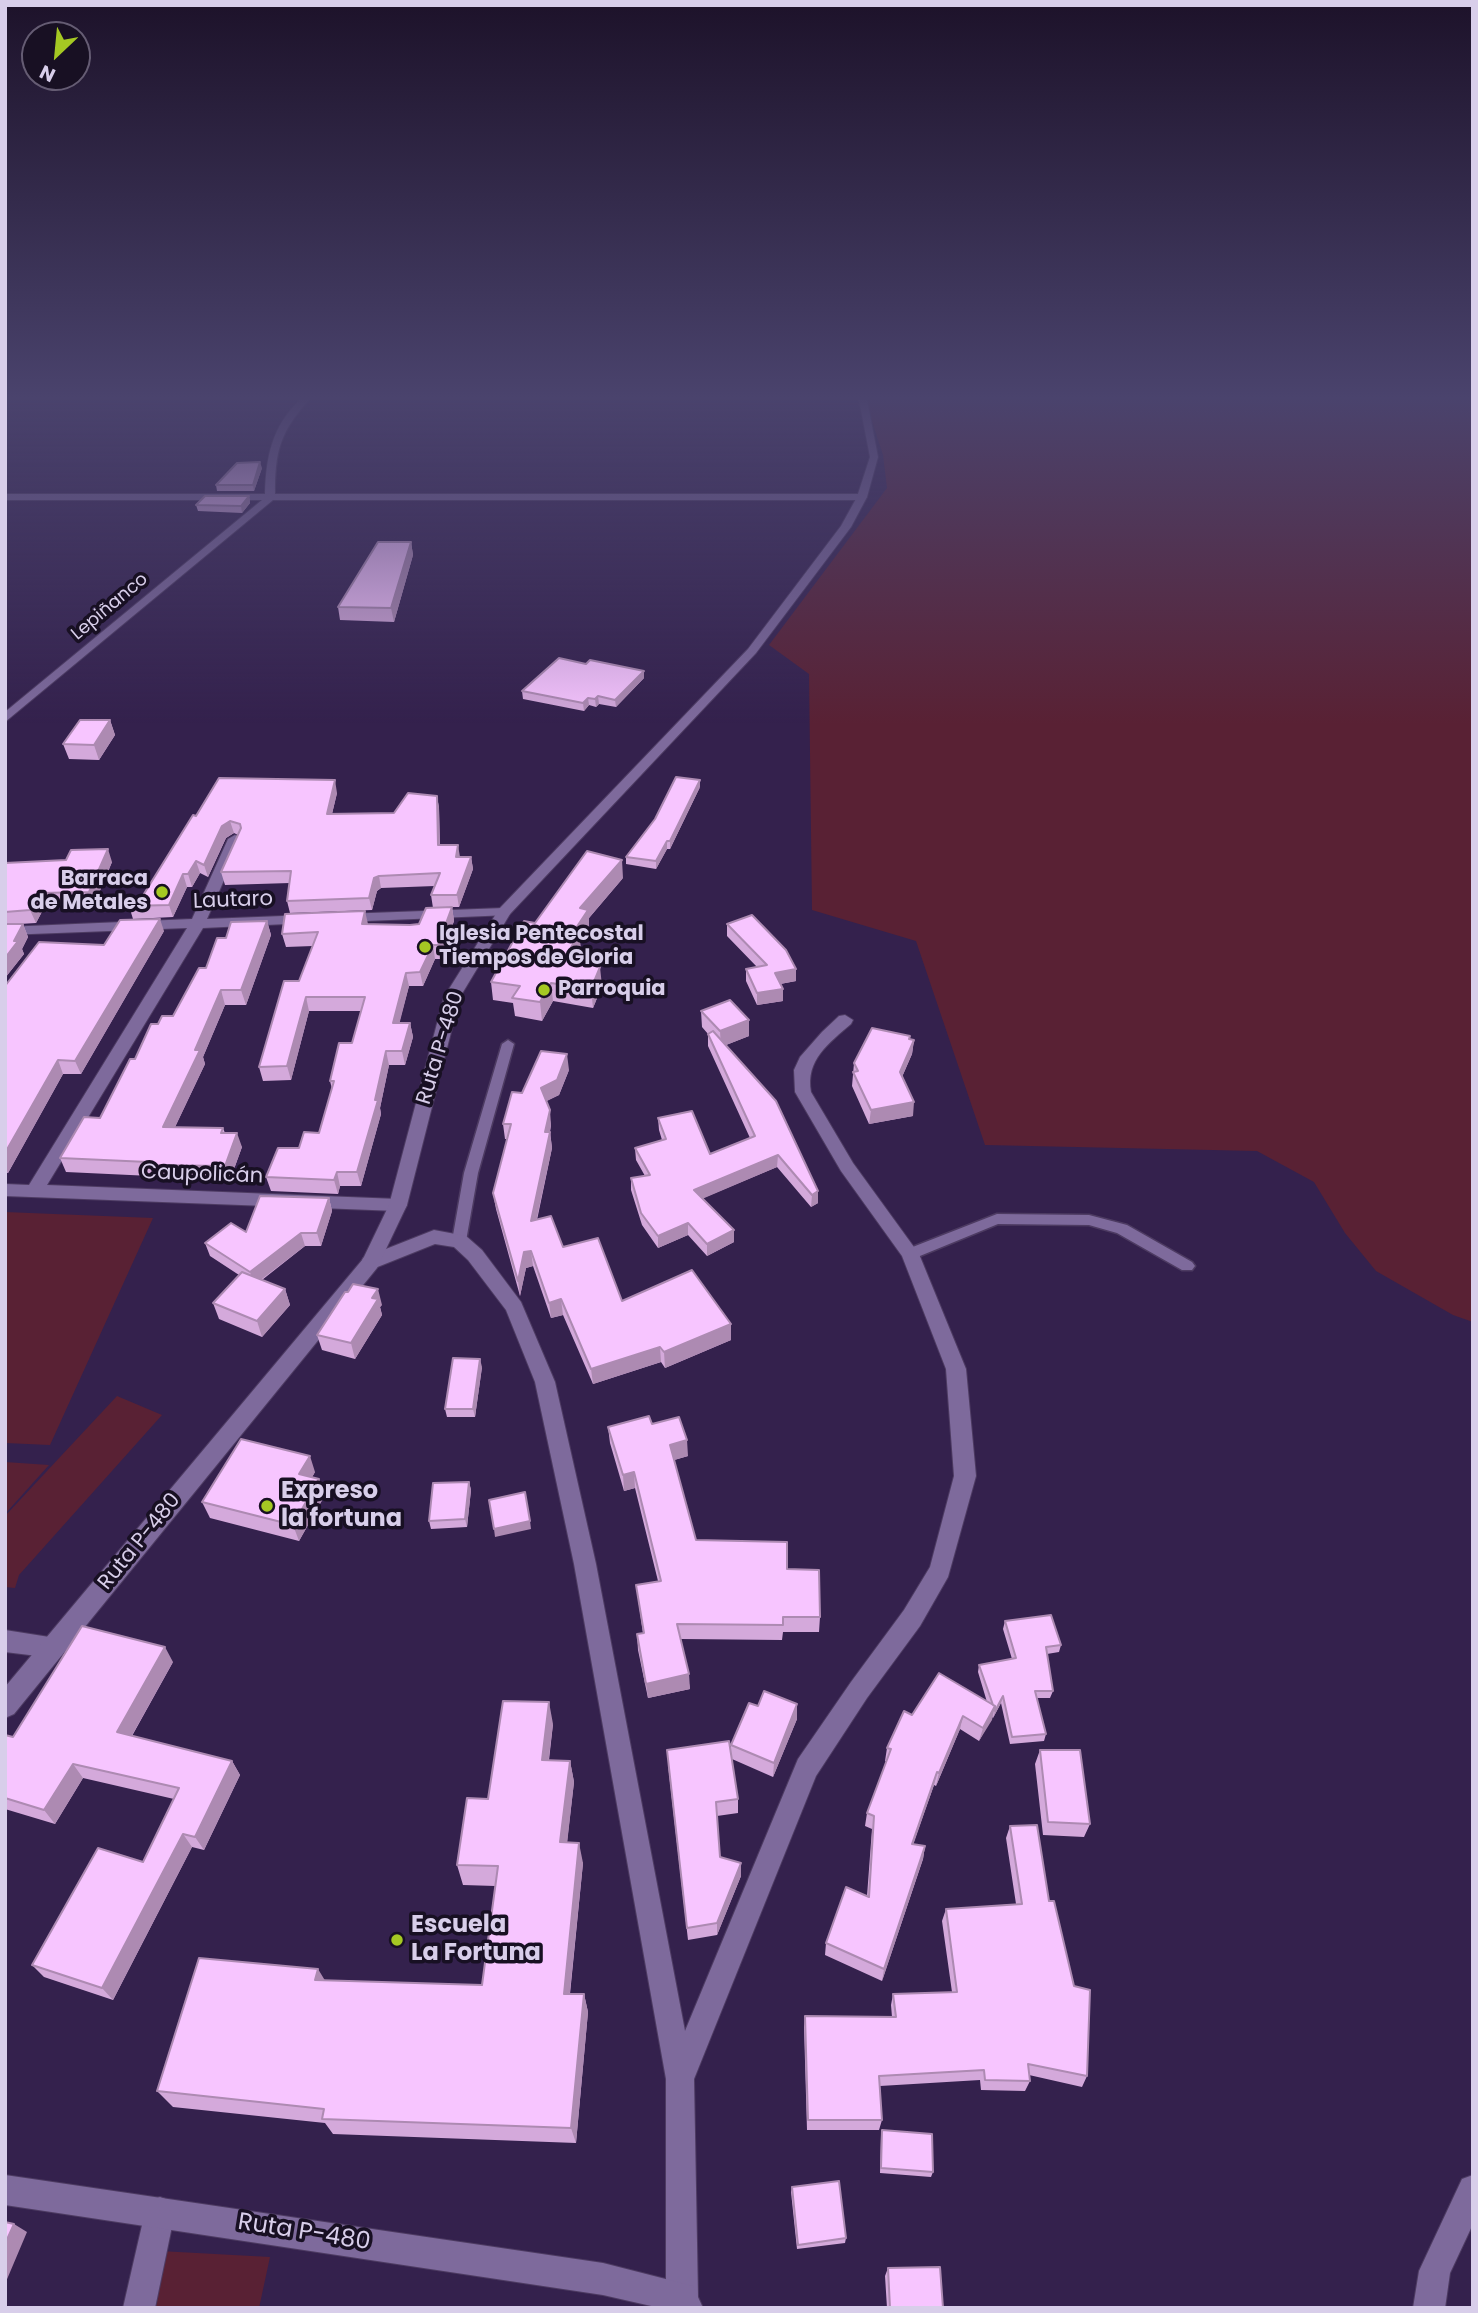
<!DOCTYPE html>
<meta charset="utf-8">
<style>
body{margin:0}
#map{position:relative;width:1478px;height:2313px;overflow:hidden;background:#34214d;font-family:Poppins,sans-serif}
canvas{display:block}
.frame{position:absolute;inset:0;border:7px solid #d8ceea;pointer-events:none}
.north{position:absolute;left:21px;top:21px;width:70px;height:70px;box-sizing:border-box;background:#181023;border:2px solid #655c73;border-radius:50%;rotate:206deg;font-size:19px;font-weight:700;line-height:28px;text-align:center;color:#d8ceea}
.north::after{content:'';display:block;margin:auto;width:24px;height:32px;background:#a5c823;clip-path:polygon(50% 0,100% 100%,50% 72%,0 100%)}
</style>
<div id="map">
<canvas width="1478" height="2313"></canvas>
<div class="frame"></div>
<div class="north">N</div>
</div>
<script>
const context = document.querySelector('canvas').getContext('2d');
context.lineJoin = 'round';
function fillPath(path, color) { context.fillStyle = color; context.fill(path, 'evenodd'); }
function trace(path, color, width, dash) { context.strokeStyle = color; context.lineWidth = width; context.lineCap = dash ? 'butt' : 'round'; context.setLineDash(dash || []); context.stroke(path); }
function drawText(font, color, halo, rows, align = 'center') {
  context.font = font + ' Poppins,sans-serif'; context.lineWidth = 7; context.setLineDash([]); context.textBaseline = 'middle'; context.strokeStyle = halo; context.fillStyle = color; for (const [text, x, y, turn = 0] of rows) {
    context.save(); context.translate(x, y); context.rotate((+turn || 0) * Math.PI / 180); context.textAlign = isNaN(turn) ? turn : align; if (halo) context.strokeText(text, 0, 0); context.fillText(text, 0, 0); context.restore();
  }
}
const green = new Path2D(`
 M865 400H1473V1322L1453 1315 1376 1271 1345 1233 1314 1182 1257 1151 985 1145 916 941 812 910 809 674 769 645 887 488 883 455Z
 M5 1212 153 1218 50 1445 5 1443Z
 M117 1396 162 1415 19 1575 15 1588 5 1587V1516Z
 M5 1462 49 1465 5 1514Z
 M160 2251 270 2257 259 2308H145Z`);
const lane = new Path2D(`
 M508 1040 514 1044 478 1173 466 1241 464 1245H454L452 1241 464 1173 502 1044Z
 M997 1214 1089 1215 1127 1225 1192 1262 1195 1266 1192 1270H1182L1117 1233 1089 1225 998 1224 915 1258H905L903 1254 905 1250Z`);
const street = new Path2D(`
 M300 400H309C280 432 275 451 275 494H862L867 497 862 500H273L5 722V712L262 500H5V494H265C266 457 272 426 300 400Z
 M235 835 242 839 207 919 308 915 315 919 308 923 203 928 47 1185 398 1199 404 1200 407 1205 404 1210 398 1211 5 1196V1184L29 1185 187 928 5 935V927L192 919 228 839Z
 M504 908 511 912 509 915 343 922 336 918 343 914Z
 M845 1015 853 1020 851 1024C829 1043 805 1060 811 1092L853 1163 919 1254 966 1369 976 1476 948 1577 920 1626 867 1698 816 1776 694 2079 698 2297 693 2308H671L666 2297V2079L574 1564 535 1382 506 1310 468 1260 454 1247 435 1244 370 1270 363 1268 361 1263 363 1258 434 1230 466 1236 482 1250 521 1302 555 1382 596 1564 685 2031 798 1759 851 1682 904 1610 930 1567 954 1476 946 1369 902 1256 841 1171 795 1092 794 1070 800 1057 822 1032 839 1016Z
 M5 1630 62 1639 66 1647 62 1655 54 1658 5 1652Z
 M1473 2175V2224L1450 2273 1445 2308H1413L1419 2271 1462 2179Z
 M160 2197 171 2201 175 2212 155 2308H123L145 2212 149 2201Z`);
const secondary = new Path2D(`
 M859 400H867L878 457 867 497 851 527 756 653 510 914 460 997 407 1205 377 1268 14 1714 5 1718V1687L363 1259 389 1205 444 997 499 909 748 649 841 526 857 497 870 457Z
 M5 2175 603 2263 693 2286 703 2308H660L603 2295 5 2205Z`);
const wall = new Path2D(`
 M262 468 254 491H217L216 485Z
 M249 496 250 503 242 513 198 511 196 505Z
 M411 542 413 555 394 622 340 620 338 607Z
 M586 664 644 671V678L616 707 599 704 596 707 589 705 584 711 523 699 522 691Z
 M110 720 115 735 99 760 69 759 63 744Z
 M700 787 670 849H667L656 869 626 864V857Z
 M337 793 332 814 394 813 437 796 439 808 440 845 460 857H471L473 869 459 907H452L454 921 440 959H435L423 986H409L399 1023H410L413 1037 405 1065H389L380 1108 381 1114 361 1186H340L338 1194 271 1191 266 1177 299 1148 319 1133 332 1089 330 1081 352 1043 361 1011H309L291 1080 263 1081 259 1067 299 981 313 946 286 947 282 934 368 924 410 925 419 924 433 908 431 895 435 886 381 888 377 891 372 910 290 913 287 901 290 883 225 885 221 872 238 835 234 833 226 838 208 877 200 873 192 887H187L173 917 133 919 129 906 137 905 196 816Z
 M112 862 94 905 45 906 36 923 19 924H23L28 937 22 949 24 954 5 978V863Z
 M623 878 589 918V928L580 942 581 951 579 955 602 986 593 1008 553 1001 542 1021 515 1016 513 1003 493 1000 491 982 535 923Z
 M267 921 271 935 246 1005H225L203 1057 205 1064 175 1127 223 1128 225 1133 242 1147 230 1180 153 1179 151 1176 66 1172 60 1158 100 1118 135 1059 158 1024 173 1016 226 938Z
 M727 924 796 981 780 984 783 989V1001L757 1005 746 981V969L757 967 727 936Z
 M164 931 81 1074H63L8 1173 5 1172V986L104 945Z
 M701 1011 749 1020V1036L726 1045 818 1191V1203L811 1207 777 1167 703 1198 734 1242 707 1256 688 1235 658 1248 642 1225 631 1190V1178L645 1176 636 1160 635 1148 662 1140 659 1130 658 1118 710 1154 750 1138 708 1046V1034L702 1027Z
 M910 1036V1039L914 1040 912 1054 902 1077 913 1116 869 1124 852 1086 854 1063Z
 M569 1070 559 1095 546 1101 551 1125 550 1132 552 1148 537 1220 563 1247 622 1301 731 1324V1340L665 1368 661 1362 593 1384 563 1315 551 1318 533 1266 526 1268 520 1296 496 1209 493 1193 507 1139H505L503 1124 522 1093Z
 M329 1198 332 1211 321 1246H305L262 1280 285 1289 290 1305 262 1337 219 1319 213 1303 239 1275 210 1256 205 1243 246 1232Z
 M382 1305 380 1307 382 1315 355 1359 322 1350 317 1335Z
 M482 1367 475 1417H447L445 1409Z
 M652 1424 688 1456 674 1460 696 1540 787 1569 820 1617 819 1632H783L782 1640 681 1639 690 1689 648 1698 638 1650 637 1634 643 1633 636 1585 658 1581 635 1488 624 1491 610 1443 608 1427Z
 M315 1472 312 1477 319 1479 325 1495 299 1541 210 1518 202 1502Z
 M469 1482 471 1490 467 1527 431 1529 429 1521Z
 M1005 1621 1061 1645 1059 1652 1047 1654 1053 1691 1050 1698H1037L1046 1734 1044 1741 1010 1744 1001 1703 993 1718 992 1717 979 1741 960 1729 936 1786 934 1785 913 1844 925 1846 923 1859 882 1981 825 1955 826 1943 867 1896 872 1829 865 1826 867 1813 887 1762 885 1761 887 1748 912 1715 987 1702 978 1672 979 1665 1012 1659 1003 1629Z
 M173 1662 132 1736 232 1761 240 1775 204 1850 192 1847 113 2000 44 1977 32 1965 143 1862 174 1799 83 1778 55 1824 5 1809V1735L13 1737Z
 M758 1706 797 1719 773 1777 732 1759 738 1799V1813L717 1816 720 1857 741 1863V1876L717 1935 688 1940 668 1765 731 1757V1745Z
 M553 1724 549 1760 570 1761 574 1782 567 1842 583 1863 570 1994H584L588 2012 576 2143 333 2134 325 2123 173 2107 157 2091 324 1980 482 1985 495 1886 463 1885 457 1865 488 1799Z
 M1040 1750 1090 1824 1084 1837 1043 1835 1035 1764Z
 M1010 1826 1049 1901 1087 2076 1082 2087 1029 2075 1030 2081 1025 2091 981 2090 980 2080 880 2086 882 2120 879 2130H807L804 2027 805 2016 892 2017 891 2005 893 1994 952 1992 942 1921 946 1909 1016 1904 1006 1838Z
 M882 2130 933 2172 931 2177 880 2173 881 2135Z
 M792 2187 846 2238 845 2243 797 2249 791 2192Z
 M888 2268 943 2308H887L885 2276Z`);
const shadedWall = new Path2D(`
 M260 462 262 468 254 491 253 485Z
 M249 496 250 503 242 513 241 506Z
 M411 542 413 555 394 622 391 608Z
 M644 671V678L616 707 615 700Z
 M598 696 599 704 596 707 595 699Z
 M588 698 589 705 584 711 583 703Z
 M110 720 115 735 99 760 94 745Z
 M335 780 337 793 329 826 327 814Z
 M700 780V787L670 849V841Z
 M437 796 439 808 440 858 438 845Z
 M230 821 234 833 226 838 208 877 204 865 222 826Z
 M667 841V849L656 869V861Z
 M458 845 460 857H456Z
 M108 849 112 862 94 905 89 892Z
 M471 857 473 869 459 907 457 895Z
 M622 860 623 878 589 918V928L580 942 581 951 570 971 568 953 572 934 580 908Z
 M196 861 200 873 192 887 188 874Z
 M183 874 187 887 173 917 169 905Z
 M379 876 381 888 377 891 372 910 369 898 374 878Z
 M40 893 45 906 36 923 30 910Z
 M452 907 454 921 440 959 438 945Z
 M365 911 368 924H362Z
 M160 919 164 931 81 1074 75 1061Z
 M267 921 271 935 246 1005 241 990Z
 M23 924 28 937 22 949 24 954 5 978V958Z
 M433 945 435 959 423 986 420 972Z
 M600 967 602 986 593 1008 591 989Z
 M796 969V981L775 985V973Z
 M406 973 409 986 396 1037 393 1023Z
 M551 983 553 1001 542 1021 540 1002Z
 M783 989V1001L757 1005V993Z
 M221 990 225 1005 203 1057 205 1064 168 1142 163 1127Z
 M306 997 309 1011 291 1080 287 1066Z
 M749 1020V1036L721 1047 720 1031Z
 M410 1023 413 1037 405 1065 402 1051Z
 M914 1040 912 1054 898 1086 900 1072Z
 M386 1051 389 1065 380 1108 381 1114 361 1186 357 1172 375 1100Z
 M567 1054 569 1070 559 1095 543 1103 541 1088Z
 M58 1060 63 1074 8 1173 5 1167V1153Z
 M914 1102 913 1116 869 1124 871 1110Z
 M550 1110 551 1125 547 1147 545 1132Z
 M550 1132 552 1148 533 1236 531 1221Z
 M237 1133 242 1147 230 1180 225 1166Z
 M778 1155 777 1167 695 1202 694 1190Z
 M337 1172 340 1186 338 1194 334 1180Z
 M818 1191V1203L811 1207 812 1195Z
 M329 1198 332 1211 321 1246 317 1233Z
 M688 1223V1235L658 1248V1236Z
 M734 1230V1242L707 1256V1244Z
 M301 1233 305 1246 254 1285 250 1272Z
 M531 1251 533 1266 526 1268 520 1296 518 1281 524 1252Z
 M285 1289 290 1305 262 1337 257 1321Z
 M378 1289 382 1305 380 1307 382 1315 355 1359 351 1343 372 1298Z
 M561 1299 563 1315 551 1318 549 1303Z
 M731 1324V1340L665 1368 664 1352Z
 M660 1347 661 1362 593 1384 591 1369Z
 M480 1359 482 1367 475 1417 473 1409Z
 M687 1440 688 1456 671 1461 670 1445Z
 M310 1456 315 1472 305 1490 299 1474Z
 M634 1472 635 1488 624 1491 623 1475Z
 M319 1479 325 1495 299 1541 293 1525Z
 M469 1482 471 1490 467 1527 465 1519Z
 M530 1521 531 1529 495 1537 494 1529Z
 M165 1647 173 1662 126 1746 117 1732Z
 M689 1674 690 1689 648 1698 646 1684Z
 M1003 1696 1001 1703 993 1718 995 1711Z
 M549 1702 553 1724 546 1781 542 1760Z
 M797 1704V1719L773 1777 774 1763Z
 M995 1706 992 1720 979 1741 983 1728Z
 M963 1716 960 1729 936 1786 939 1773Z
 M232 1761 240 1775 204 1850 195 1837Z
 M570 1761 574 1782 565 1862 560 1842Z
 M73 1764 83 1778 55 1824 44 1810Z
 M937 1772 934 1785 909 1857 912 1844Z
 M183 1834 192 1847 113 2000 102 1988Z
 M579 1843 583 1863 568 2011 564 1994Z
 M925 1846 923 1859 882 1981 884 1969Z
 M741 1863V1876L717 1935V1923Z
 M318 1969 329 1987 315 1980Z
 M584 1994 588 2012 576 2143 571 2128Z
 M14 2224 27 2232 5 2284V2244Z`);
const building = new Path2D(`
 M260 462 253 485H216L237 463Z
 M205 496H249L241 506 196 505Z
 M378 542H411L391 608 338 607Z
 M559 658 586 664 590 660 644 671 615 700 598 696 595 699 588 698 583 703 522 691Z
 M80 720H110L94 745 63 744Z
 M676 777 700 780 670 841H667L656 861 626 857 655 819Z
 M219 778 335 780 327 814 394 813 408 793 437 796 438 845H458L456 857H471L457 895H431L440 873 379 876 374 878 369 898 287 901 291 871 221 872 241 828 240 824 230 821 222 826 204 865 196 861 188 874H183L169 905 129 906 132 902 137 905 193 815 196 816Z
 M108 849 89 892 40 893 30 910 5 912V863L66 860 71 850Z
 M587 851 622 860 580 908 588 910 572 934 579 933 568 953 595 958 600 967 591 989 551 983 540 1002 512 998 520 986 491 982 524 921 535 923Z
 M452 907 438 945H433L420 972 406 973 393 1023H410L402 1051H386L375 1100H378L357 1172H337L334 1180 266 1177 278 1148H299L304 1132 319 1133 334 1081H330L339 1043H352L365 997H306L287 1066 259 1067 284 981H299L318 932 282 934 285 914 365 911 362 924 410 925 419 924 426 908Z
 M752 915 786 950 796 969 775 973 783 989 757 993 746 969 767 965 727 924Z
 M160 919 75 1061 58 1060 5 1153V986L39 942 104 945 120 920Z
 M267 921 241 990H221L195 1050H200L163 1127 223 1128 221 1133H237L225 1166 147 1165 148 1162 60 1158 84 1117 100 1118 130 1059H135L151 1024H158L162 1016H173L199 968H206L217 938H226L231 922Z
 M5 924H23L14 941H18L5 958Z
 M730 1000 749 1020 720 1031 701 1011Z
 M872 1028 910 1036 909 1039 914 1040 900 1072 914 1102 871 1110 853 1072 858 1071 854 1063Z
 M713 1031 776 1101 818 1191 812 1195 778 1155 694 1190 734 1230 707 1244 688 1223 658 1236 641 1213 631 1178 650 1175 635 1148 666 1139 658 1118 692 1111 710 1154 755 1136 708 1034Z
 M541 1051 567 1054 557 1080 541 1088 550 1110 545 1132H550L531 1221 551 1216 563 1247 598 1238 622 1301 692 1270 731 1324 664 1352 660 1347 591 1369 561 1299 549 1303 531 1251 524 1252 518 1281 493 1193 511 1124H503L512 1092 522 1093Z
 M260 1196 329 1198 317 1233H301L250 1272 205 1243 231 1223 246 1232Z
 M242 1272 285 1289 257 1321 213 1303Z
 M353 1284 378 1289 372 1298 378 1299 351 1343 317 1335 345 1292H348Z
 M453 1358 480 1359 473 1409H445Z
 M649 1416 652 1424 679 1417 687 1440 670 1445 696 1540 787 1542V1569L819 1570 820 1617H783V1625L677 1624 689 1674 646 1684 637 1634 644 1633 636 1585 661 1581 634 1472 623 1475 608 1427Z
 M241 1439 310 1456 299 1474 319 1479 293 1525 202 1502Z
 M469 1482 465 1519 429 1521 433 1483Z
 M525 1492 530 1521 494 1529 489 1500Z
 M1051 1615 1061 1645 1046 1647 1053 1691H1035L1046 1734 1012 1737 1003 1696 995 1711V1706L993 1705 979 1665 1016 1658 1005 1621Z
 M82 1626 165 1647 117 1732 232 1761 195 1837 183 1834 102 1988 32 1965 98 1848 143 1862 179 1788 73 1764 44 1810 5 1798V1735L13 1737Z
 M939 1673 995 1706 983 1728 963 1716 939 1773 937 1772 912 1844 925 1846 884 1969 826 1943 846 1887 869 1897 874 1816 867 1813 891 1749 887 1748 904 1711 912 1715Z
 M764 1691 797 1704 774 1763 731 1745 749 1703 758 1706Z
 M503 1701 549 1702 542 1760 570 1761 560 1842 579 1843 564 1994H584L571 2128 322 2119 324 2109 157 2091 199 1958 318 1969 315 1980 482 1985 498 1866 457 1865 467 1798 488 1799Z
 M729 1741 738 1799 716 1802 720 1857 741 1863 717 1923 687 1928 667 1750Z
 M1040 1750H1080L1090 1824 1048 1822Z
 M1037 1825 1049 1901H1054L1074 1986 1090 1990 1087 2076 1028 2064 1030 2081 985 2080 984 2070 879 2076 882 2120H808L805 2016 896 2017 893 1994 957 1992 946 1909 1022 1904 1010 1826Z
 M882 2130 932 2134 933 2172 881 2168Z
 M839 2181 846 2238 798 2245 792 2187Z
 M5 2222 14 2224 5 2244Z
 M940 2267 943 2308H890L888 2268Z`);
const markers = [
 [162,892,7,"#a5c823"],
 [425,947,7,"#a5c823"],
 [544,990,7,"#a5c823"],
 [267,1506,7,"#a5c823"],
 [397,1940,7,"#a5c823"]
];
const farStreetnames = [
 ["Lepiñanco",110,607,-40]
];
const poiNames = [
 ["Barraca",148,880,"right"],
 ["de Metales",148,904,"right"],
 ["Iglesia Pentecostal",439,935],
 ["Tiempos de Gloria",439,959],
 ["Parroquia",558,990]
];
const streetNames = [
 ["Lautaro",233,901,-2],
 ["Ruta P-480",441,1048,-73],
 ["Caupolicán",202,1175,2],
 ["Ruta P-480",140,1542,-51]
];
const nearPoinames = [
 ["Expreso",281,1492],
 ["la fortuna",281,1520],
 ["Escuela",411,1926],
 ["La Fortuna",411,1954]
];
const nearStreetnames = [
 ["Ruta P-480",304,2233,9]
];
fillPath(green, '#592134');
trace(lane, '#4d3b62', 3);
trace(street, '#4d3b62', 2);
trace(secondary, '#4d3b62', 2);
fillPath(lane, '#7e6a9c');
fillPath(street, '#7e6a9c');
fillPath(secondary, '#7e6a9c');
fillPath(wall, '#d4a9db');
fillPath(shadedWall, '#ad8ab2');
fillPath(building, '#f7c5ff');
trace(building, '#ad8ab2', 2);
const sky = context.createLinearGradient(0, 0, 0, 724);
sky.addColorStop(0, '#1d122a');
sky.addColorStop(0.55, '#4a436d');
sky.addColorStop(1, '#4a436d00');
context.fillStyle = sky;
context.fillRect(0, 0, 1478, 724);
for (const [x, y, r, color] of markers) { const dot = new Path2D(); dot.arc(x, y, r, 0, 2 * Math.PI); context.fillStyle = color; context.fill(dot); trace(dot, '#181023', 2.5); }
drawText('18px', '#d8ceea', '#181023', farStreetnames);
drawText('bold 21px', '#d8ceea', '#181023', poiNames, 'left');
drawText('21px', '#d8ceea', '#181023', streetNames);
drawText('bold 24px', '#d8ceea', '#181023', nearPoinames, 'left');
drawText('24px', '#d8ceea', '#181023', nearStreetnames);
</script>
